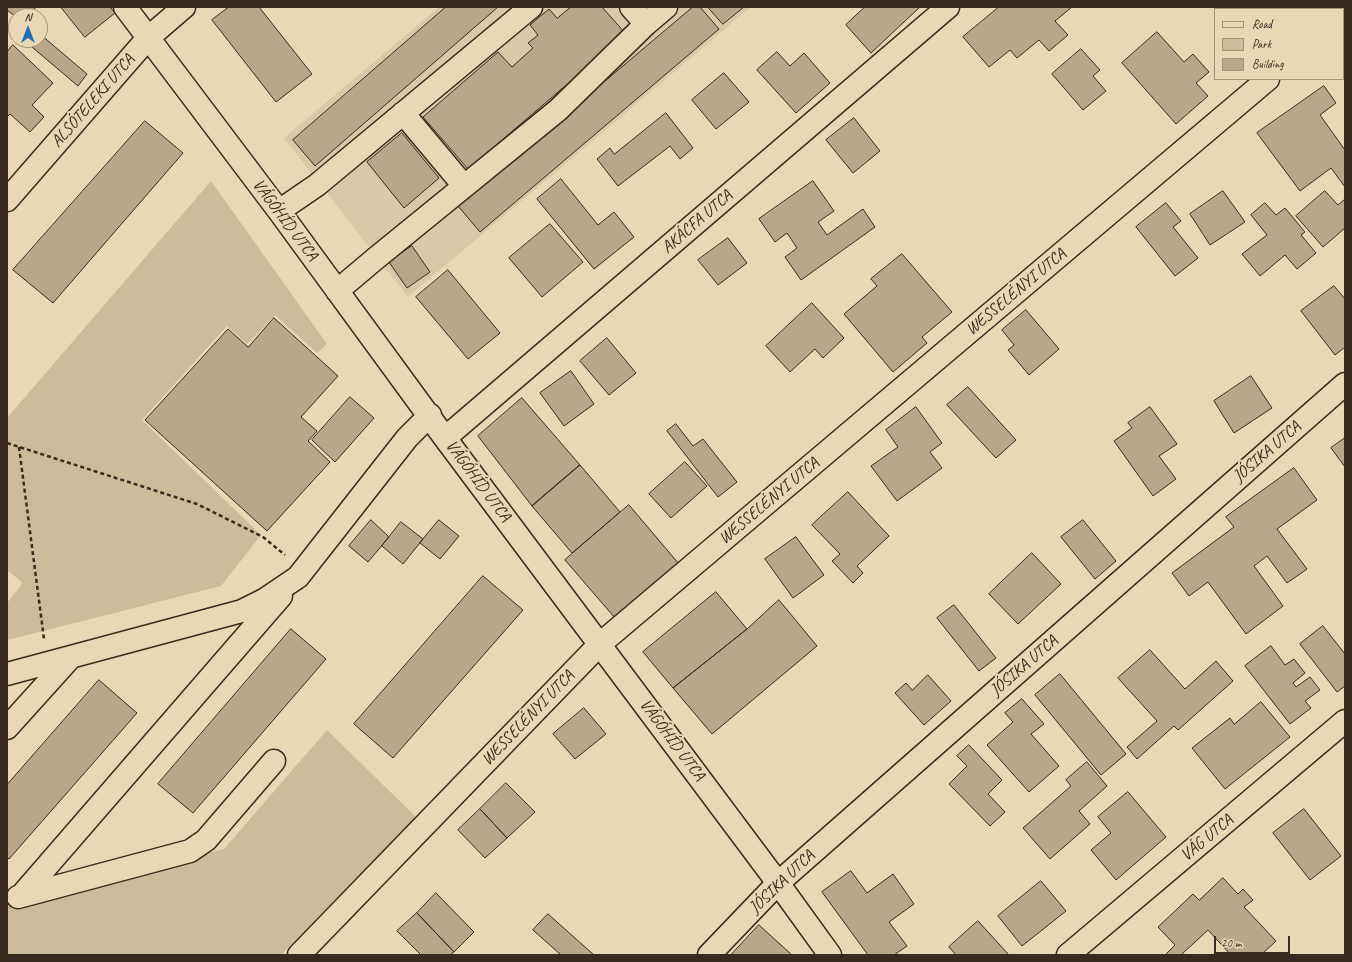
<!DOCTYPE html>
<meta charset="utf-8">
<style>
body{margin:0}
#map{position:relative;width:1352px;height:962px;overflow:hidden;background:#ead7b5;font-family:Caveat,sans-serif}
canvas{display:block}
.frame{position:absolute;inset:0;border:8px solid #3b2a1e;pointer-events:none}
.legend{position:absolute;left:1214px;top:8px;width:130px;height:72px;box-sizing:border-box;background:#ead7b5;border:1px solid #a49279;margin:0;padding:5px 7px;list-style:none;font-size:12px;color:#3b2a1e}
.legend li{display:flex;align-items:center;gap:8px;height:20px}
.legend b{width:20px;border:1px solid #a49279}
.north{position:absolute;left:8px;top:8px;width:40px;height:40px;box-sizing:border-box;background:#ead7b5;border:1px solid #a49279;border-radius:50%;rotate:0deg;font-size:11px;font-weight:700;line-height:16px;text-align:center;color:#3b2a1e}
.north::after{content:'';display:block;margin:auto;width:14px;height:18px;background:#1f6fb2;clip-path:polygon(50% 0,100% 100%,50% 72%,0 100%)}
.scale{position:absolute;left:1214px;top:936px;width:76px;height:18px;box-sizing:border-box;border:2px solid #3b2a1e;border-top:0;padding-left:5px;font-size:12px;line-height:14px;white-space:nowrap;color:#3b2a1e;-webkit-text-stroke:3px #ead7b5;paint-order:stroke}
</style>
<div id="map">
<canvas width="1352" height="962"></canvas>
<div class="frame"></div>
<ul class="legend">
<li><b style="height:5px;background:#ead7b5"></b>Road</li>
<li><b style="height:11px;background:#cebb9c"></b>Park</li>
<li><b style="height:11px;background:#b9a68b"></b>Building</li>
</ul>
<div class="north">N</div>
<div class="scale">20 m</div>
</div>
<script>
const context = document.querySelector('canvas').getContext('2d');
context.lineJoin = 'round';
function fillPath(path, color) { context.fillStyle = color; context.fill(path, 'evenodd'); }
function trace(path, color, width, dash) { context.strokeStyle = color; context.lineWidth = width; context.lineCap = dash ? 'butt' : 'round'; context.setLineDash(dash || []); context.stroke(path); }
function drawText(font, color, halo, rows, align = 'center') {
  context.font = font + ' Caveat,sans-serif'; context.lineWidth = 4; context.setLineDash([]); context.textBaseline = 'middle'; context.strokeStyle = halo; context.fillStyle = color; for (const [text, x, y, turn = 0] of rows) {
    context.save(); context.translate(x, y); context.rotate((+turn || 0) * Math.PI / 180); context.textAlign = isNaN(turn) ? turn : align; if (halo) context.strokeText(text, 0, 0); context.fillText(text, 0, 0); context.restore();
  }
}
const built = new Path2D(`
 M439 7H751L408 297 284 138Z`);
const green = new Path2D(`
 M211 181 327 344 317 353 275 315 247 344 227 326 142 420 261 535 221 586 7 640V603L23 583 7 570V418Z
 M327 730 416 817 281 955H7V907L224 849Z`);
const building = new Path2D(`
 M9 7H36L29 16 16 17 7 10Z
 M61 7H110L115 13 85 37Z
 M229 7H259L312 74 276 102 212 20Z
 M446 7H498L315 166 293 140Z
 M571 7H602L626 34 468 169 423 117 498 52 512 67 533 48 528 43 538 35 530 25 549 9 557 18Z
 M693 7H700L719 29 480 232 458 206Z
 M708 7H744L723 24Z
 M865 7H920L871 53 846 25Z
 M999 7H1072L1055 21 1068 35 1049 51 1039 40 1017 58 1010 50 989 67 963 37Z
 M1254 7H1306L1304 9H1256Z
 M1157 32 1184 62 1193 54 1209 72 1196 83 1208 96 1176 124 1122 63Z
 M40 34 87 74 78 86 26 42 27 40H40Z
 M13 45 53 83 32 105 44 117 30 132 10 114 7 117V52Z
 M1081 49 1100 70 1093 76 1106 91 1083 110 1052 74Z
 M777 52 790 66 804 53 830 83 796 113 757 70Z
 M724 73 749 102 716 129 692 100Z
 M1324 86 1336 103 1320 115 1345 150V187L1331 168 1300 191 1257 133Z
 M666 113 693 148 680 159 670 146 618 186 597 159 610 148 614 154Z
 M854 118 880 151 853 173 826 140Z
 M145 121 183 153 53 303 13 270Z
 M402 133 439 178 404 208 367 162Z
 M561 179 598 225 614 212 634 237 594 269 537 199Z
 M813 181 834 211 818 222 827 235 863 209 875 227 801 280 785 257 797 248 787 233 775 242 759 219Z
 M1223 191 1245 222 1210 245 1190 214Z
 M1325 191 1338 205 1345 199V228L1323 247 1296 216Z
 M1166 203 1181 221 1173 227 1198 258 1175 276 1136 227Z
 M1265 203 1276 215 1285 208 1305 232 1301 235 1316 253 1297 269 1285 255 1260 276 1242 254 1267 235 1251 215Z
 M550 224 583 262 542 297 509 258Z
 M728 238 747 263 718 285 698 260Z
 M412 246 430 272 407 288 389 262Z
 M902 254 952 312 922 337 927 343 893 372 844 314 877 286 871 279Z
 M448 270 500 333 468 359 416 297Z
 M1334 286 1345 299V347L1335 355 1301 311Z
 M812 303 844 338 823 358 815 349 790 372 766 346Z
 M1026 310 1059 349 1029 375 1008 350 1014 345 1002 330Z
 M274 318 338 376 301 417 317 431 308 441 330 462 267 531 145 420 228 329 248 347Z
 M607 338 636 373 609 395 580 361Z
 M571 371 594 404 564 426 540 393Z
 M1251 376 1272 408 1234 433 1214 401Z
 M968 387 1016 440 996 458 947 405Z
 M350 397 374 418 335 462 312 440Z
 M522 398 580 465 532 506 478 436Z
 M916 407 942 443 930 452 942 468 897 501 871 466 898 447 886 430Z
 M1150 407 1177 444 1159 456 1176 479 1153 496 1114 441 1132 428 1128 423Z
 M676 424 693 446 703 439 737 482 718 497 667 431Z
 M1345 438V467L1331 448Z
 M685 462 707 486 671 518 649 494Z
 M580 465 620 512 572 553 532 506Z
 M1294 468 1317 500 1277 529 1307 569 1287 583 1267 556 1254 566 1283 606 1246 634 1208 582 1189 596 1172 573 1234 527 1226 517Z
 M848 492 889 536 857 566 863 573 853 583 832 561 840 554 812 525Z
 M629 505 679 564 615 618 565 560Z
 M371 520 389 537 368 562 349 546Z
 M439 520 459 536 440 559 420 543Z
 M1083 520 1116 561 1095 579 1061 537Z
 M401 522 423 539 403 564 382 546Z
 M796 537 824 575 793 598 765 559Z
 M1032 553 1061 584 1018 624 989 594Z
 M483 576 523 610 393 758 354 724Z
 M716 592 747 629 673 688 643 652Z
 M779 600 817 646 712 734 673 688 747 629Z
 M954 605 996 658 979 671 937 618Z
 M1323 626 1345 654V686L1337 692 1300 644Z
 M291 629 326 659 193 813 158 784Z
 M1271 646 1285 665 1294 659 1305 673 1293 683 1296 687 1310 677 1320 690 1305 701 1311 708 1290 724 1245 666Z
 M1150 650 1185 689 1216 661 1233 681 1178 730 1174 726 1137 759 1127 747 1157 721 1118 678Z
 M1060 674 1126 754 1101 775 1035 695Z
 M928 675 951 701 924 725 895 693 906 683 912 690Z
 M99 680 137 713 9 859 7 857V785Z
 M1022 699 1044 724 1031 734 1059 766 1029 792 987 745 1013 722 1005 713Z
 M1261 702 1290 737 1225 789 1192 748 1230 718 1234 724Z
 M584 708 606 734 575 759 553 734Z
 M969 745 1002 780 988 794 1005 812 990 826 949 784 967 766 957 756Z
 M1087 762 1107 786 1079 811 1090 824 1050 859 1023 828 1071 786 1066 780Z
 M506 783 535 812 507 838 480 809Z
 M1128 792 1166 837 1116 880 1091 850 1111 833 1098 817Z
 M480 809 507 838 485 858 458 830Z
 M1304 809 1341 856 1310 880 1273 833Z
 M851 871 867 893 893 874 914 904 889 922 907 946 894 955H868L822 892Z
 M1223 878 1238 894 1243 889 1253 900 1244 907 1276 941 1261 955H1231L1208 930 1182 954 1183 955H1165L1175 945 1158 927 1193 894 1199 900Z
 M1041 881 1066 911 1022 946 998 916Z
 M436 893 474 932 454 952 417 913Z
 M417 913 454 952 450 955H421L397 931Z
 M548 914 594 955H561L533 930Z
 M978 921 1009 955H956L949 947Z
 M759 925 792 955H731Z`);
const path = new Path2D(`
 M7 443 197 504 263 537 285 555
 M19 447 44 639`);
const minor = new Path2D(`
 M125 7 279 211 445 438 778 883 830 955
 M631 7 646 24
 M1343 16 1345 14
 M403 113 464 186
 M7 200 148 38 184 7
 M279 211 317 185 531 7
 M337 291 375 259 558 110 646 24 666 7
 M445 438 948 7
 M7 674 242 611 264 600 298 577 407 438 430 415
 M7 728 71 657
 M21 896 281 596
 M18 897 190 851 206 840 274 761
 M299 955 600 644 1268 79
 M709 955 778 883 1345 384
 M1068 955 1345 721`);
const streetNames = [
 ["ALSÓTELEKI UTCA",93,101,-49],
 ["VÁGÓHÍD UTCA",285,220,53],
 ["AKÁCFA UTCA",697,222,-41],
 ["WESSELÉNYI UTCA",1016,292,-40],
 ["JÓSIKA UTCA",1267,452,-41],
 ["VÁGÓHÍD UTCA",478,481,53],
 ["WESSELÉNYI UTCA",769,501,-40],
 ["JÓSIKA UTCA",1024,666,-41],
 ["WESSELÉNYI UTCA",528,718,-46],
 ["VÁGÓHÍD UTCA",672,740,53],
 ["VÁG UTCA",1207,838,-40],
 ["JÓSIKA UTCA",782,882,-44]
];
fillPath(built, '#dbc8a8');
fillPath(green, '#cebb9c');
fillPath(building, '#b9a68b');
trace(building, '#3b2a1e', 1);
trace(minor, '#3b2a1e', 25);
trace(path, '#3b2a1e', 2.5, [4, 3]);
trace(minor, '#ead7b5', 22);
drawText('17px', '#3b2a1e', '#ead7b5', streetNames);
</script>
